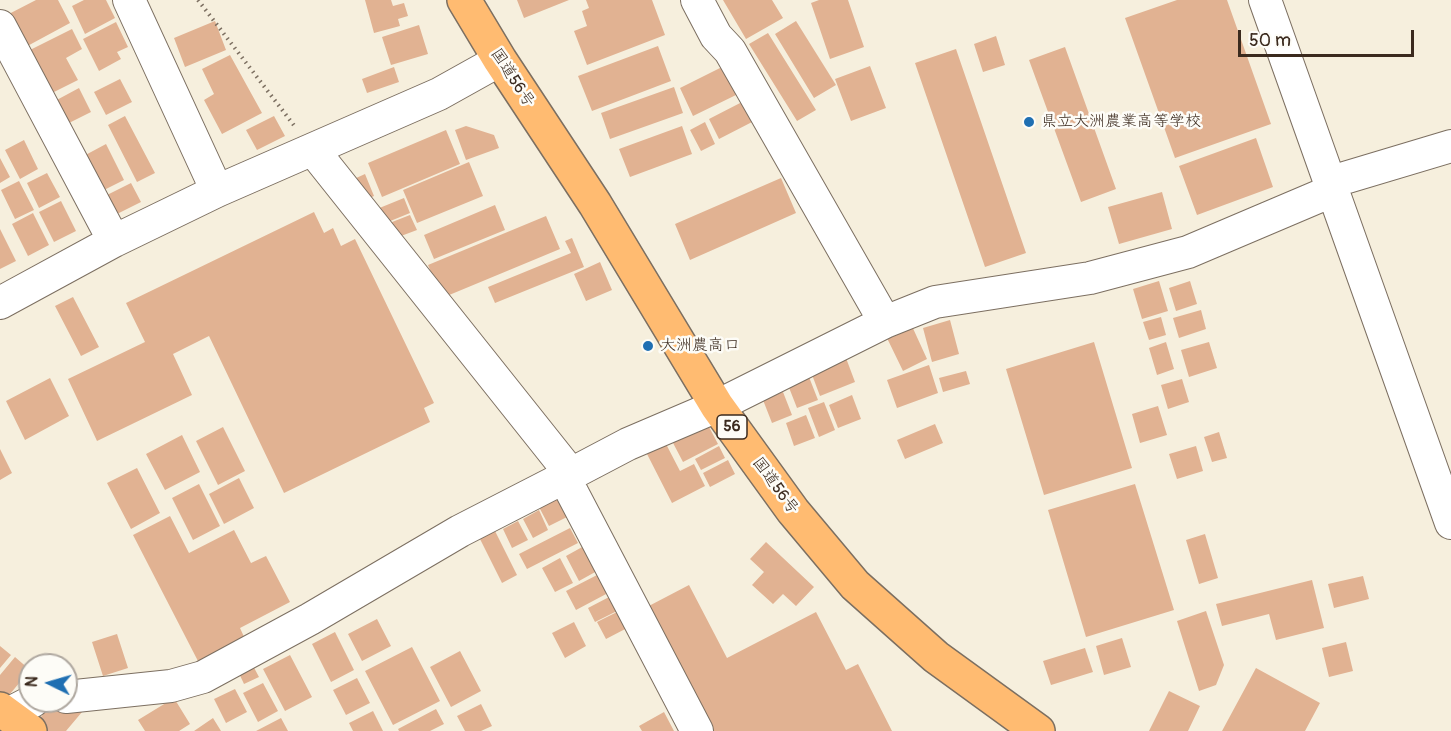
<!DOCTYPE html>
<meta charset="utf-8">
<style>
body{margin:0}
#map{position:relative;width:1451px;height:731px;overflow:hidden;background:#f6efdd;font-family:Pangolin,sans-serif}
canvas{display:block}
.north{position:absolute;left:18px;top:653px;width:60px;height:60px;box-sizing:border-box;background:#fdfcf7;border:2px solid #afa8a0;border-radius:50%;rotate:275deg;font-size:16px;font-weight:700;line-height:24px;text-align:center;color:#3b2a1e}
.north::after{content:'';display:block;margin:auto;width:21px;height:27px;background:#1f6fb2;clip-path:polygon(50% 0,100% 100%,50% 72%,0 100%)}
.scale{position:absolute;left:1238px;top:30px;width:176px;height:27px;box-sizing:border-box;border:3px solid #3b2a1e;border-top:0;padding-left:8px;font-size:18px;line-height:21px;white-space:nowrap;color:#3b2a1e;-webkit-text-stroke:4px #fdfcf7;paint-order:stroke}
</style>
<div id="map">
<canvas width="1451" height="731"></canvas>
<div class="north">N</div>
<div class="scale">50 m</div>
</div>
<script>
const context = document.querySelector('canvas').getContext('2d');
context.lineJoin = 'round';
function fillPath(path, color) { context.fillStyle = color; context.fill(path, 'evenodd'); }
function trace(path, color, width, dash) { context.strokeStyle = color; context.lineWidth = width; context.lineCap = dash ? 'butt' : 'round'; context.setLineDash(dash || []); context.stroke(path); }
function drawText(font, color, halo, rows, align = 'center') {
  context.font = font + ' Pangolin,"Klee One",sans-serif'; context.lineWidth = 5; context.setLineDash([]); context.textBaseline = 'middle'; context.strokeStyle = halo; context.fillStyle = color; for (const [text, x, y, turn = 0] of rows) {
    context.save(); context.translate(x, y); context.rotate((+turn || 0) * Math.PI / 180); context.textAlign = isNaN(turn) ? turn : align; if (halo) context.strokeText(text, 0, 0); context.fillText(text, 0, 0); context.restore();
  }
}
const building = new Path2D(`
 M36 0H58L70 23 20 50 3 17Z
 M84 0H106L115 18 85 34 72 6Z
 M365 0H391L393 6 404 3 408 16 398 19 400 26 374 33Z
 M517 0H569L524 18Z
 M586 0H652L665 35 587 65 574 31 587 26 582 11 589 8Z
 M723 0H772L783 18 746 39Z
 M819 0H848L864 47 830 59 811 3Z
 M1177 0H1227L1271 124 1175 158 1125 18Z
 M215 21 226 50 185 67 174 38Z
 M796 21 836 85 814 98 775 34Z
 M116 22 128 47 117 52 121 59 99 71 83 39Z
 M419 25 428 54 391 65 382 37Z
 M72 29 82 49 66 58 78 80 52 93 30 50Z
 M768 33 816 110 797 121 749 44Z
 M996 36 1005 65 983 72 974 44Z
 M658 46 671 81 592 111 578 76Z
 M1065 47 1116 189 1081 202 1029 60Z
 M956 49 1026 253 985 267 915 63Z
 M230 55 262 113 222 134 204 100 214 94 202 69Z
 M870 66 886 108 851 121 835 79Z
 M394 67 399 82 367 93 362 79Z
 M722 67 736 95 693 116 680 88Z
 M120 79 132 102 106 115 94 92Z
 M674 87 683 113 610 139 601 113Z
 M79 88 91 112 65 125 53 102Z
 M744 101 754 121 719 139 709 119Z
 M125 116 155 173 137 182 108 125Z
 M274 116 285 136 257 150 246 130Z
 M705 122 715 144 701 151 690 130Z
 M466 126 494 135 499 148 466 160 455 130Z
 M682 126 692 154 630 177 619 149Z
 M446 130 460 164 382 197 368 163Z
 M1256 138 1273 187 1197 215 1179 166Z
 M24 140 38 169 20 179 5 150Z
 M106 144 124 180 96 194 78 159Z
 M0 158 10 177 0 183Z
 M469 162 483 196 417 223 403 190Z
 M47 173 60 197 39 208 27 183Z
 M365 174 374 196 363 201 354 179Z
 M781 178 796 213 690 260 675 224Z
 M19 181 34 210 15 219 1 190Z
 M131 183 141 202 111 217 101 198Z
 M1162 192 1172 229 1119 244 1108 207Z
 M404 198 410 213 383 224 377 209Z
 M61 201 76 231 54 242 39 212Z
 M495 205 505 230 434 259 424 235Z
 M314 212 324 233 333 228 341 246 355 239 434 403 424 408 430 422 284 493 209 336 173 354 192 395 97 441 68 379 145 342 126 303Z
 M33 213 49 245 28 256 12 224Z
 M410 215 417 230 393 239 387 224Z
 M546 216 560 249 442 298 428 265Z
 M0 229 16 261 0 269Z
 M572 238 584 267 495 303 488 287 571 253 565 241Z
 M600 262 612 290 586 301 574 274Z
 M1159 281 1168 311 1142 319 1133 289Z
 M1190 281 1197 304 1176 311 1169 288Z
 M73 297 99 347 81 356 55 306Z
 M1201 310 1206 329 1179 338 1173 318Z
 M1161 317 1166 335 1149 340 1143 322Z
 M950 320 959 354 932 362 923 328Z
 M911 324 927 359 903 371 886 336Z
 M1094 342 1132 468 1044 495 1006 369Z
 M1166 342 1174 369 1157 375 1149 348Z
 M1209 342 1217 368 1189 377 1181 350Z
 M846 358 855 382 820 396 811 372Z
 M929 365 938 393 897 408 887 380Z
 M966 371 970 384 943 392 939 378Z
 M809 377 818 400 797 408 788 385Z
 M50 378 69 416 25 440 6 401Z
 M1182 379 1189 402 1168 409 1161 385Z
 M783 392 792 415 772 423 763 400Z
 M852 395 861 419 838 428 829 405Z
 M824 402 835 430 819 437 808 408Z
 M1158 406 1167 435 1140 443 1132 414Z
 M806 415 815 438 794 446 786 423Z
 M707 423 718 444 683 462 672 441Z
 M935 424 943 443 905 459 897 440Z
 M223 427 245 471 218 485 196 441Z
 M1219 432 1227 458 1212 462 1204 437Z
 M182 435 200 472 165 490 146 454Z
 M666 444 680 471 694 464 705 486 672 503 647 454Z
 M719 446 725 458 701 470 695 459Z
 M1196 446 1203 471 1177 479 1169 454Z
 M0 449 12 473 0 480Z
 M728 460 735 474 710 487 703 473Z
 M137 468 160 513 131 529 107 483Z
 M239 478 254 508 224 524 209 494Z
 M199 484 220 526 193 540 172 498Z
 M1135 484 1174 610 1086 637 1048 510Z
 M557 498 567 517 549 526 539 507Z
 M539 510 548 530 533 538 523 519Z
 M170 516 189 553 234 530 251 563 266 556 290 602 240 628 245 639 199 663 133 535Z
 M518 521 528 540 512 548 503 529Z
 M570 528 578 543 527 569 519 554Z
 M495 531 517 575 502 583 480 539Z
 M1205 534 1218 578 1199 584 1186 540Z
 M766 542 814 587 796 606 783 594 773 604 752 585 764 572 750 559Z
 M584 546 597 571 579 581 566 556Z
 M560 558 573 583 555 592 542 568Z
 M599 574 608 593 576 610 566 591Z
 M1363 576 1369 599 1334 608 1328 584Z
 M1312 580 1324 628 1276 640 1269 614 1222 626 1216 604Z
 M689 585 727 658 816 612 846 670 858 664 892 731H708L645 608Z
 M611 596 619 610 595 622 588 608Z
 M621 610 629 627 606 639 597 622Z
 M1206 611 1224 665 1216 685 1199 691 1177 621Z
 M377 619 391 646 362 661 348 634Z
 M574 622 586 646 565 658 552 633Z
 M335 632 354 670 331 682 312 644Z
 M117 634 128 668 103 676 92 642Z
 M1122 638 1131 667 1104 675 1096 646Z
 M1346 642 1353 671 1329 677 1322 648Z
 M0 646 11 655 0 668Z
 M412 647 440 701 393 725 365 671Z
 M1085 648 1093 672 1051 685 1043 661Z
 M460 651 481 691 451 707 430 667Z
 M290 655 312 697 285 711 263 669Z
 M15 657 30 670 5 700 0 696V675Z
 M251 662 259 677 244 684 237 669Z
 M1256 668 1320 703 1305 731H1222Z
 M357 678 370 703 346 715 333 690Z
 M263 683 278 711 258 722 243 693Z
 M235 689 247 712 226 723 214 699Z
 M1169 691 1200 706 1188 731H1149Z
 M174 698 190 724 179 731H145L138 720Z
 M68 700 82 712 66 731H48L37 722 52 703 60 710Z
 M481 704 492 726 481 731H465L457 716Z
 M436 709 444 724 430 731H399L398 729Z
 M373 711 383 731H353L349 723Z
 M664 712 674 731H642L639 726Z
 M213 718 221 731H194Z
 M281 718 288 731H256Z`);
const path = new Path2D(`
 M198 0 296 128`);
const minor = new Path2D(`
 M129 0 217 191
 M697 0 716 36 730 51 885 322
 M1265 0 1451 523
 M0 26 114 241
 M313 150 571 474
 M1331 182 1451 146
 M0 303 114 241 217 191 439 94 500 60
 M564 477 697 731
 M66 697 171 686 203 677 310 619 460 531 571 474 628 444 717 406 885 322 935 302 1090 278 1188 252 1334 190
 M8 714 33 701`);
const major = new Path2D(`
 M0 709 30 731`);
const highway = new Path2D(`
 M464 0 500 60 595 204 717 406 793 511 855 585 936 657 1038 731`);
const markers = [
 [1029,122,6,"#1f6fb2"],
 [648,346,6,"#1f6fb2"]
];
const shields = [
 [732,427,30]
];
const shieldNames = [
 ["56",732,427]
];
const streetNames = [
 ["国道56号",512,78,57],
 ["国道56号",775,486,54]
];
const poiNames = [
 ["県立大洲農業高等学校",1041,122],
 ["大洲農高口",660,346]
];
fillPath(building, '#e1b292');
trace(minor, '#7c6f61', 34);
trace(major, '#7c6f61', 36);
trace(highway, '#7c6f61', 36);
trace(path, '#7c6f61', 4, [1.5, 4.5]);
trace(minor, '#fff', 32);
trace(major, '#ffbb71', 33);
trace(highway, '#ffbb71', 33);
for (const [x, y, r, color] of markers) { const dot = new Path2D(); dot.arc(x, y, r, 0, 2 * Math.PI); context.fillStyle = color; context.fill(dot); trace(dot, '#fdfcf7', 2); }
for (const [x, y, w] of shields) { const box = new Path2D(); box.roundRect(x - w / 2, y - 12, w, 24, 4.5); context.fillStyle = '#fdfcf7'; context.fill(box); trace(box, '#3b2a1e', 1.5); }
drawText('bold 15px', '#3b2a1e', null, shieldNames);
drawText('16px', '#3b2a1e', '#fdfcf7', streetNames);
drawText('16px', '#3b2a1e', '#fdfcf7', poiNames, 'left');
</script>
